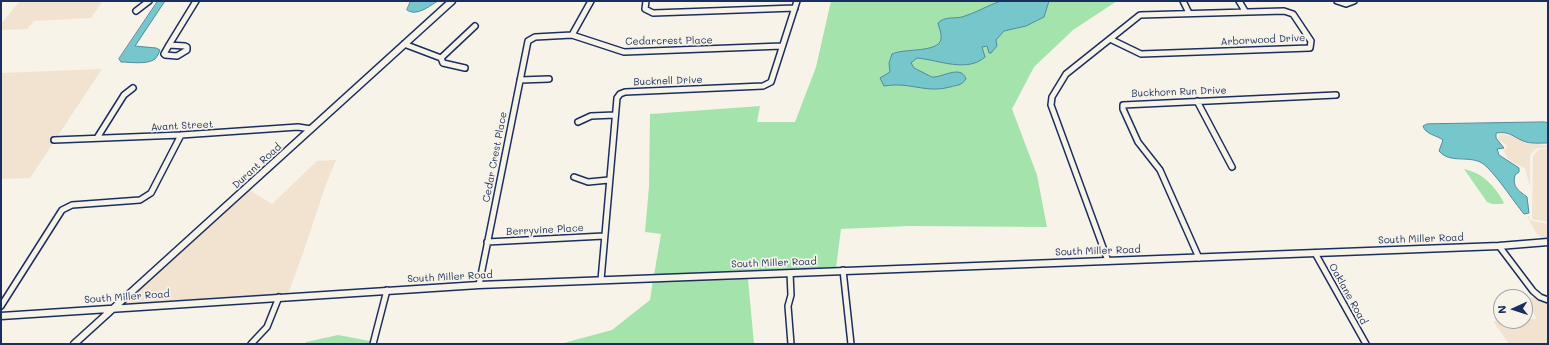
<!DOCTYPE html>
<style>
body{margin:0}
#map{position:relative;width:1549px;height:345px;overflow:hidden;background:#f7f3e8;font-family:Mali,sans-serif}
canvas{display:block}
.frame{position:absolute;inset:0;border:2px solid #1b2f5e;pointer-events:none}
.north{position:absolute;left:1493px;top:289px;width:40px;height:40px;box-sizing:border-box;background:#f7f3e8;border:1px solid #9fa5b1;border-radius:50%;rotate:267deg;font-size:11px;font-weight:700;line-height:16px;text-align:center;color:#1b2f5e}
.north::after{content:'';display:block;margin:auto;width:14px;height:18px;background:#1b2f5e;clip-path:polygon(50% 0,100% 100%,50% 72%,0 100%)}
</style>
<div id="map">
<canvas width="1549" height="345"></canvas>
<div class="frame"></div>
<div class="north">N</div>
</div>
<script>
const context = document.querySelector('canvas').getContext('2d');
context.lineJoin = 'round';
function fillPath(path, color) { context.fillStyle = color; context.fill(path, 'evenodd'); }
function trace(path, color, width, dash) { context.strokeStyle = color; context.lineWidth = width; context.lineCap = dash ? 'butt' : 'round'; context.setLineDash(dash || []); context.stroke(path); }
function drawText(font, color, halo, rows, align = 'center') {
  context.font = font + ' Mali,sans-serif'; context.lineWidth = 3.5; context.setLineDash([]); context.textBaseline = 'middle'; context.strokeStyle = halo; context.fillStyle = color; for (const [text, x, y, turn = 0] of rows) {
    context.save(); context.translate(x, y); context.rotate((+turn || 0) * Math.PI / 180); context.textAlign = isNaN(turn) ? turn : align; if (halo) context.strokeText(text, 0, 0); context.fillText(text, 0, 0); context.restore();
  }
}
const built = new Path2D(`
 M20 1H106L102 2 91 18 34 21 27 29 1 30V24Z
 M102 69 30 178 1 179V73Z
 M1499 134 1513 136 1524 143 1548 145V148H1537L1530 155V187L1525 168 1515 164 1508 159 1503 150 1506 149 1507 146 1498 139Z
 M1539 149H1548V222L1532 219 1533 156Z
 M336 160 326 184 303 253 288 294 120 305 248 189 272 204 317 161Z
 M1527 216H1529V219L1532 221 1548 224V240H1544L1536 233Z
 M1536 297 1548 303V344H1509L1493 321H1525V319H1537L1525 300V298Z`);
const green = new Path2D(`
 M831 1H1117L1073 30 1034 67 1012 109 1037 175 1047 227 909 226 841 229 836 268 654 275 661 234 645 232 649 186 650 114 760 106 757 122H795L816 67Z
 M1464 169C1483 173 1495 186 1504 203L1502 204H1492L1487 202Z
 M714 278 748 279 754 344H560L612 330 650 300 653 280Z
 M338 335 370 341 369 344H305L306 342Z`);
const water = new Path2D(`
 M158 1H165L135 46 156 48 160 50C159 53 157 57 155 59 147 65 130 62 121 62L119 59Z
 M411 1H438C429 6 417 17 407 10Z
 M1001 1H1049L1044 17 1026 26 1004 31 996 40 997 46 991 53H989L987 46 982 47 985 57C967 73 939 60 917 58L911 63 914 68 932 77C942 78 961 64 966 79 961 86 957 85 950 87 929 93 913 84 893 85 890 85 887 86 884 86L880 78 890 72 889 63 892 54C904 48 939 53 941 39 942 34 939 28 938 23 945 16 953 19 962 17 976 13 988 5 1001 1Z
 M1545 122 1548 123V143C1540 143 1530 144 1523 141 1512 136 1509 131 1496 133V138L1504 148 1497 149 1499 155 1519 168V172L1515 175C1512 187 1518 190 1527 197L1529 213 1524 214C1514 202 1494 171 1482 163 1468 155 1450 164 1439 151L1443 140C1436 135 1425 134 1423 126L1427 124Z`);
const minor = new Path2D(`
 M646 1 645 9 653 13 795 8
 M1183 1 1189 13
 M1239 1 1245 11
 M1337 1 1346 4 1354 1
 M136 11 149 1
 M572 35 591 1
 M404 44 441 58 443 63 465 68
 M169 45 185 46 187 47V50L177 56 165 55 164 54Z
 M169 45 196 1
 M441 58 475 26
 M520 80 549 79
 M1197 101 1232 167
 M578 122 591 116 615 115
 M97 138 124 95 133 88
 M54 140 181 135 298 127 311 129
 M574 177 588 182 609 180
 M487 242 604 236
 M1499 246 1533 291 1540 297 1548 300
 M1315 253 1366 344
 M1199 258 1160 170 1138 142 1123 109V105L1336 95
 M1108 261 1051 105 1052 97 1066 74 1140 15 1284 11 1293 14 1311 41 1310 48 1141 54 1110 39
 M843 270 851 344
 M790 273 791 295 788 306 791 344
 M601 280 617 98 620 94 625 92 763 86 771 82 797 1
 M479 285 528 41 535 37 572 35 624 52 782 46
 M1 306 62 210 72 205 140 200 151 193 181 135
 M251 344 267 327 279 297
 M373 344 387 290`);
const tertiary = new Path2D(`
 M1 316 479 285 1499 246 1548 242
 M74 344 452 1`);
const streetNames = [
 ["Arborwood Drive",1263,40,-3],
 ["Cedarcrest Place",669,41,-1],
 ["Bucknell Drive",668,81,-2],
 ["Buckhorn Run Drive",1179,92,-2],
 ["Avant Street",182,126,-3],
 ["Cedar Crest Place",495,157,-79],
 ["Durant Road",257,166,-42],
 ["Berryvine Place",545,230,-3],
 ["South Miller Road",1421,239,-2],
 ["South Miller Road",1098,251,-2],
 ["South Miller Road",774,263,-2],
 ["South Miller Road",450,277,-3],
 ["Oaklane Road",1348,294,61],
 ["South Miller Road",127,297,-4]
];
fillPath(built, '#f1e3cf');
fillPath(green, '#a4e4ac');
fillPath(water, '#76c7cc');
trace(water, '#528aa0', 1);
trace(minor, '#1b2f5e', 8);
trace(tertiary, '#1b2f5e', 9);
trace(minor, '#f7f3e8', 5);
trace(tertiary, '#f7f3e8', 6);
drawText('10px', '#1b2f5e', '#f7f3e8', streetNames);
</script>
